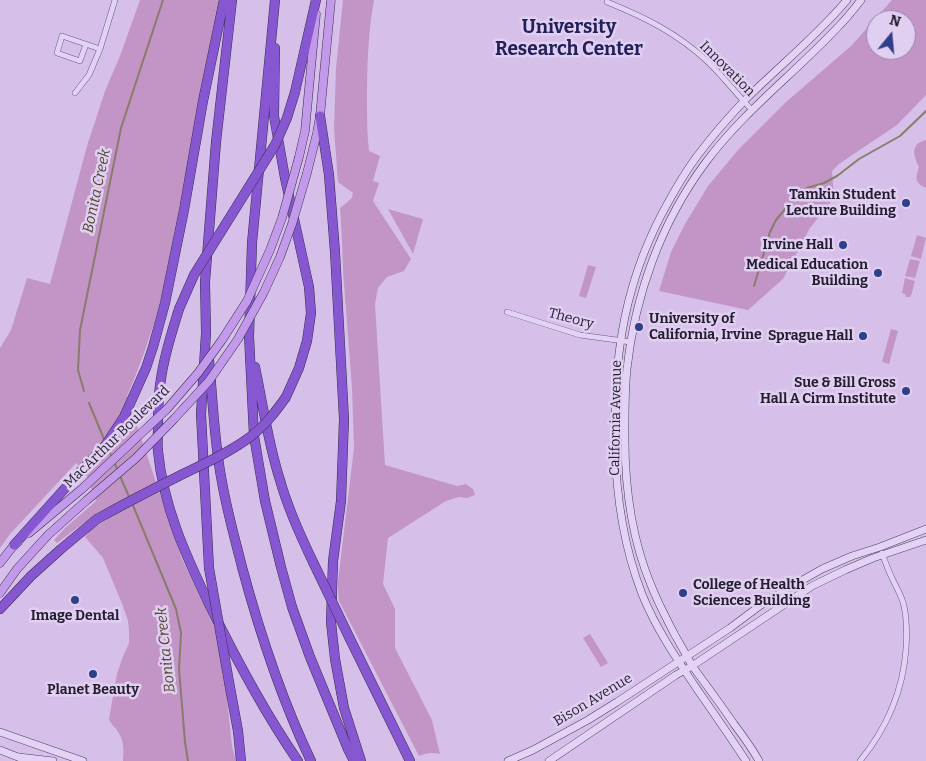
<!DOCTYPE html>
<style>
body{margin:0}
#map{position:relative;width:926px;height:761px;overflow:hidden;background:#d6c0e9;font-family:Bitter,serif}
canvas{display:block}
.north{position:absolute;left:866px;top:10px;width:50px;height:50px;box-sizing:border-box;background:#e1cff1;border:1px solid #9588a4;border-radius:50%;rotate:17deg;font-size:14px;font-weight:700;line-height:20px;text-align:center;color:#231d31}
.north::after{content:'';display:block;margin:auto;width:18px;height:22px;background:#2f3f8a;clip-path:polygon(50% 0,100% 100%,50% 72%,0 100%)}
</style>
<div id="map">
<canvas width="926" height="761"></canvas>
<div class="north">N</div>
</div>
<script>
const context = document.querySelector('canvas').getContext('2d');
context.lineJoin = 'round';
function fillPath(path, color) { context.fillStyle = color; context.fill(path, 'evenodd'); }
function trace(path, color, width, dash) { context.strokeStyle = color; context.lineWidth = width; context.lineCap = dash ? 'butt' : 'round'; context.setLineDash(dash || []); context.stroke(path); }
function drawText(font, color, halo, rows, align = 'center') {
  context.font = font + ' Bitter,serif'; context.lineWidth = 5; context.setLineDash([]); context.textBaseline = 'middle'; context.strokeStyle = halo; context.fillStyle = color; for (const [text, x, y, turn = 0] of rows) {
    context.save(); context.translate(x, y); context.rotate((+turn || 0) * Math.PI / 180); context.textAlign = isNaN(turn) ? turn : align; if (halo) context.strokeText(text, 0, 0); context.fillText(text, 0, 0); context.restore();
  }
}
const green = new Path2D(`
 M140 0H220L162 295C152 331 142 362 127 396L182 559 216 631 225 680 232 746 236 761H123C124 749 124 739 116 729 113 725 111 724 109 719L117 674 122 659 129 643V631L128 621 123 606 103 558 85 537 90 530 107 519 102 511 77 528 57 543 54 540 65 528 96 501 85 472 76 463 10 534 0 548V348L11 330 27 278 50 284 87 146 105 91 120 56Z
 M343 0H374C368 33 367 67 367 101 367 118 367 134 369 151L380 156 373 181 379 183 373 201 411 259 404 271 387 277 378 288 375 304 385 465 457 486 466 484 473 489 475 495 467 498 459 497 446 501 388 538 383 584 395 609V648L432 720 440 754C432 752 427 753 419 756L339 601 338 592V581L354 448 352 388 343 271 342 240 340 208 352 198 353 193 338 182 334 129 336 68Z
 M892 0H926V95L897 125 839 164 832 171 834 198 810 228 783 279 748 310 659 291 671 252 685 224 708 186 738 150 786 102 851 46ZM876 20H906V50H876Z
 M926 140V188C915 183 915 179 919 167 913 155 910 144 926 140Z
 M388 209 423 219 413 254Z
 M917 235 926 238 921 259 911 256Z
 M910 259 920 261 915 278 905 276Z
 M588 265 596 267 586 298 579 296Z
 M905 278 915 281 911 296 909 297H906L905 294 902 293Z
 M891 329 898 331 889 364 882 362Z
 M590 634 608 663 601 667 583 638Z`);
const stream = new Path2D(`
 M754 286 770 232 776 220 795 197 807 188 824 183 837 176 859 159 900 136 926 111
 M84 391 78 370 80 330 121 128 163 0
 M89 403 104 439
 M108 448 112 458
 M114 462 118 471
 M120 476 130 499
 M132 503 176 609 181 633 179 669 185 742 188 761`);
const street = new Path2D(`
 M607 2C644 17 677 33 707 61 723 76 736 94 752 110
 M86 44 80 61 57 53 62 36 100 49
 M75 93 89 75 100 49 115 0
 M507 312 580 335 631 342
 M860 761C887 728 903 691 906 649 907 634 907 620 904 606 902 596 896 587 892 578 888 570 885 561 882 553`);
const secondary = new Path2D(`
 M0 732 83 761
 M0 750 23 759
 M19 757 53 761
 M508 761 533 750 588 720 617 702 730 628 761 605 792 586 822 569 852 556 880 547 926 529
 M549 761 676 675 692 666 812 586 845 570 873 558 926 540
 M746 761C731 738 715 715 699 692 678 661 656 629 642 594 623 545 616 496 615 444 613 355 625 277 670 199 679 183 689 166 701 151 714 134 729 117 744 101 778 67 816 37 847 0
 M759 761C752 748 743 736 734 724 721 705 707 686 693 667 687 657 682 647 676 637 667 620 658 603 651 585 630 535 624 480 625 426 625 407 625 388 627 369 635 295 661 222 706 162 744 111 795 73 838 27 846 19 854 9 861 0`);
const primary = new Path2D(`
 M299 157 305 131 316 14
 M307 173 317 133 320 116 331 0
 M29 533 83 488
 M0 563 14 545 18 542
 M0 593 17 569 48 535 87 500`);
const highway = new Path2D(`
 M275 0 252 243 249 336 254 436 265 501 281 567 292 607 310 657 348 749 354 761
 M275 48 274 116 285 178 309 287 311 313 307 341 299 368 286 397
 M295 92 316 0
 M320 116 329 175 335 252 344 419 341 501 333 561 331 622 335 659 344 708 361 761
 M179 309C172 332 164 355 161 379 158 395 158 412 158 428 158 436 157 444 158 451 163 506 186 556 210 606 236 659 264 712 298 761
 M209 360C213 401 214 442 222 482 227 511 235 539 242 567 260 634 281 698 311 761
 M255 367C263 405 268 443 280 480 288 509 300 535 313 562
 M14 545 77 475 105 446 124 417 146 368 153 347 165 303 184 210 203 101 224 0
 M209 568 201 414 206 333 205 282 216 142 232 0
 M0 609 31 576 61 549 97 519
 M350 639 410 761
 M229 682 238 731 241 761`);
const primaryBridge = new Path2D(`
 M83 488 167 409 198 373 222 340 247 301 270 250 282 218 299 157
 M87 500 136 458 174 419 209 381 238 339 264 292 280 257 292 224 307 173`);
const highwayBridge = new Path2D(`
 M179 309 194 275 275 145 287 118 295 92
 M97 519C124 504 151 490 179 476 203 464 229 453 250 437 265 426 276 411 286 397
 M313 562 350 639
 M209 568 229 682`);
const markers = [
 [906,203,5,"#2f3f8a"],
 [843,245,5,"#2f3f8a"],
 [878,273,5,"#2f3f8a"],
 [639,327,5,"#2f3f8a"],
 [863,336,5,"#2f3f8a"],
 [906,391,5,"#2f3f8a"],
 [683,593,5,"#2f3f8a"],
 [75,600,5,"#2f3f8a"],
 [93,674,5,"#2f3f8a"]
];
const streetNames = [
 ["Innovation",727,69,45],
 ["Theory",571,319,15],
 ["California Avenue",616,418,-89],
 ["MacArthur Boulevard",117,437,-44],
 ["Bison Avenue",593,700,-31]
];
const poiNames = [
 ["Tamkin Student",896,195],
 ["Lecture Building",896,211],
 ["Irvine Hall",833,245],
 ["Medical Education",868,265],
 ["Building",868,281],
 ["University of",649,319,"left"],
 ["California, Irvine",649,335,"left"],
 ["Sprague Hall",853,336],
 ["Sue & Bill Gross",896,383],
 ["Hall A Cirm Institute",896,399],
 ["College of Health",693,585,"left"],
 ["Sciences Building",693,601,"left"],
 ["Image Dental",75,616,"center"],
 ["Planet Beauty",93,690,"center"]
];
const waterNames = [
 ["Bonita Creek",97,191,-78],
 ["Bonita Creek",166,650,-96]
];
const districtNames = [
 ["University",569,28],
 ["Research Center",569,50]
];
fillPath(green, '#c395c6');
trace(stream, '#887c6b', 2);
trace(street, '#685a80', 6);
trace(secondary, '#493d62', 8);
trace(primary, '#372e4e', 9);
trace(highway, '#372e4e', 10);
trace(street, '#e4d2f5', 5);
trace(secondary, '#e4d2f5', 7);
trace(primary, '#c39aea', 8);
trace(highway, '#8757d2', 9);
trace(primaryBridge, '#372e4e', 9, []);
trace(highwayBridge, '#372e4e', 10, []);
trace(primaryBridge, '#c39aea', 8);
trace(highwayBridge, '#8757d2', 9);
for (const [x, y, r, color] of markers) { const dot = new Path2D(); dot.arc(x, y, r, 0, 2 * Math.PI); context.fillStyle = color; context.fill(dot); trace(dot, '#e1cff1', 2); }
drawText('14px', '#231d31', '#e1cff1', streetNames);
drawText('bold 14px', '#231d31', '#e1cff1', poiNames, 'right');
drawText('italic 15px', '#50482d', '#e1cff1', waterNames);
drawText('bold 19px', '#22205a', '#e1cff1', districtNames);
</script>
